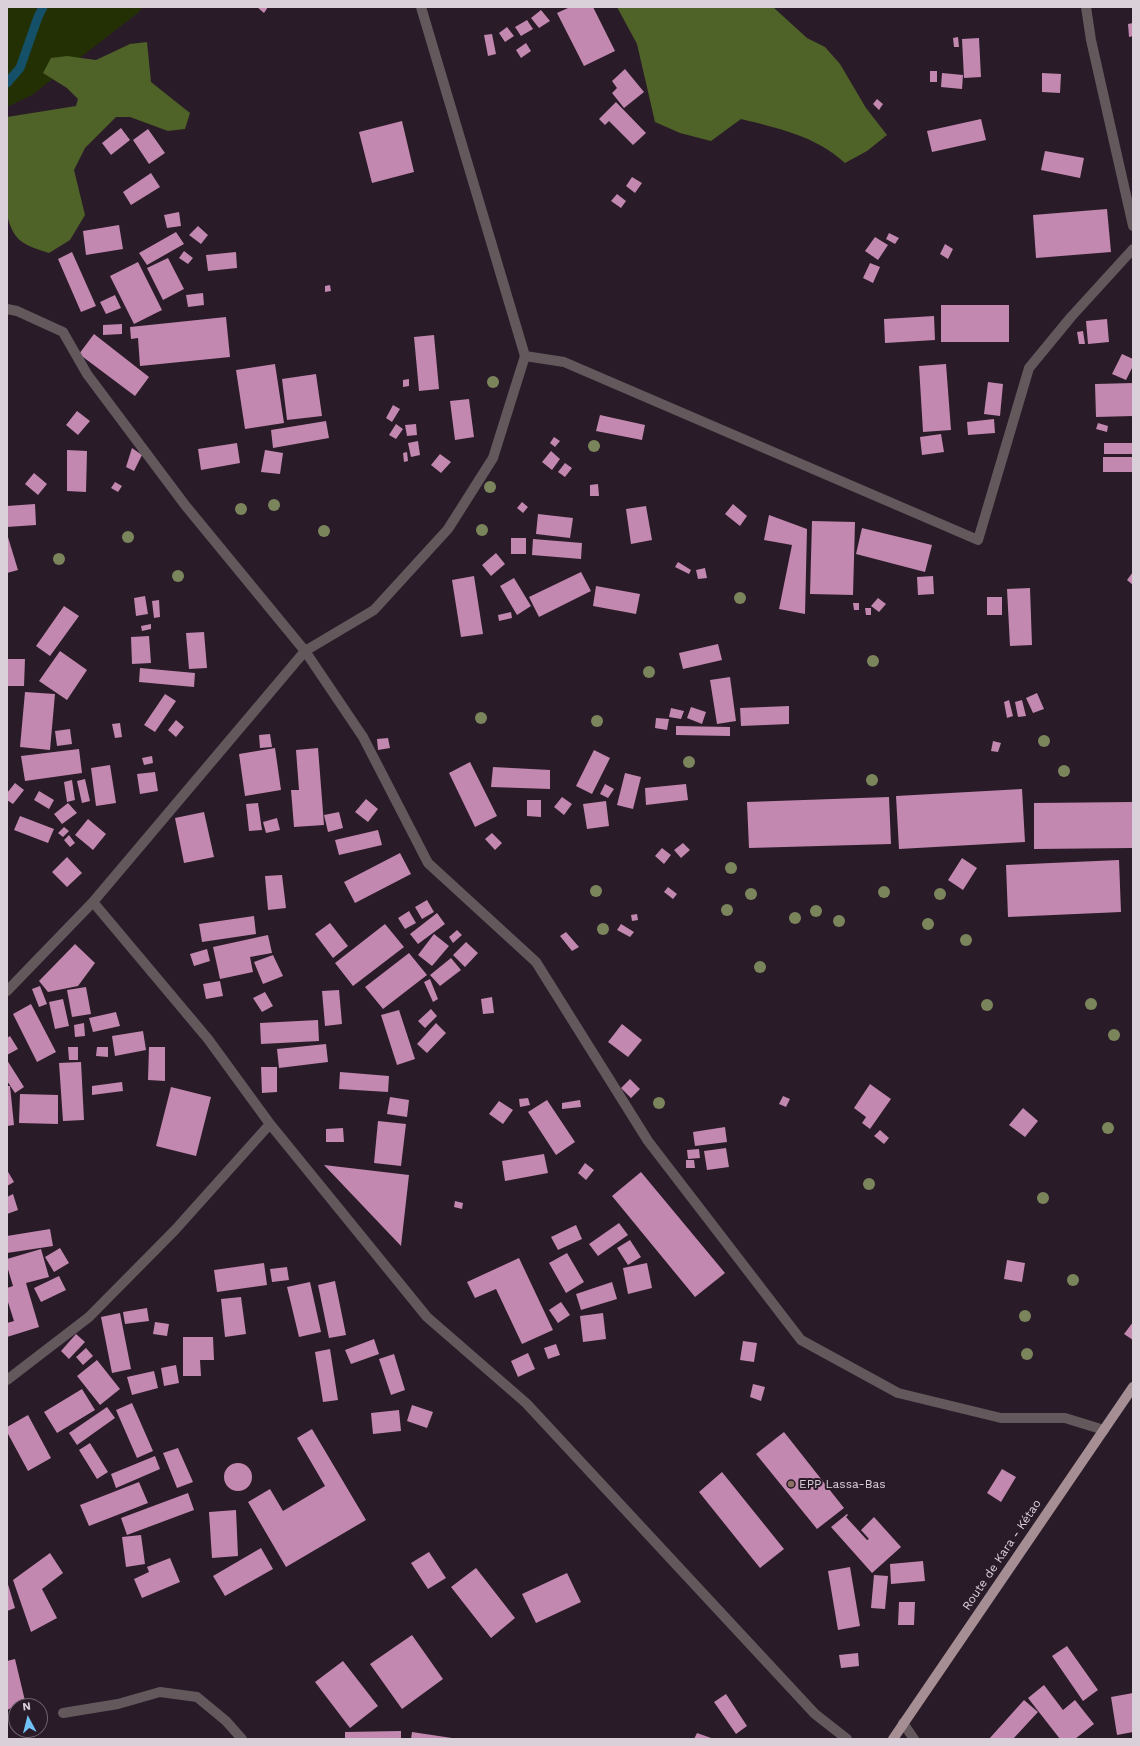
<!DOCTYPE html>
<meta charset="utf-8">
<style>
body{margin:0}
#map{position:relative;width:1140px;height:1746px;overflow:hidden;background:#2a1b29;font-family:"Work Sans",sans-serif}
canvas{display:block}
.frame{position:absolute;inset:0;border:8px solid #dad0da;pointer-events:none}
.north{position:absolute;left:8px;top:1698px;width:40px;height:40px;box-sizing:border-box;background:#2a1b29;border:1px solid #706370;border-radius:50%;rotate:353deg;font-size:11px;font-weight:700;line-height:16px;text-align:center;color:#dad0da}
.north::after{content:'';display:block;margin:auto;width:14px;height:18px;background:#70c1f4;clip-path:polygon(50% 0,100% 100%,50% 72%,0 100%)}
</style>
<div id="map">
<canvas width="1140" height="1746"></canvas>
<div class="frame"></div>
<div class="north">N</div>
</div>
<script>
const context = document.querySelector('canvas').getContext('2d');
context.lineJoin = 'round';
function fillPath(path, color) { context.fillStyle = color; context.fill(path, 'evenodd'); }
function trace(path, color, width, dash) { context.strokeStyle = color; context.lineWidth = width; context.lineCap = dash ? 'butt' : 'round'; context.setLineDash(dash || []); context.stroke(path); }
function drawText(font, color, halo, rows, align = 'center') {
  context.font = font + ' "Work Sans",sans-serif'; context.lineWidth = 4; context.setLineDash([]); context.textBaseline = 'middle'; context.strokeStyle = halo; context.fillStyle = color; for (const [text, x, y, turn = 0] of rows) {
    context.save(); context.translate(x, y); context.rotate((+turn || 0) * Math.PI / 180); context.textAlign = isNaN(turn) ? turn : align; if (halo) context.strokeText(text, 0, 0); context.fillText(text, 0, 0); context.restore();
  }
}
const green = new Path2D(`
 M7 7H142L139 12 32 95 7 107Z`);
const forest = new Path2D(`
 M617 7H773L807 38 825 47 840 64 866 108 887 135 867 151 845 163C816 136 777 128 741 119L711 141 680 133 655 122 637 44Z
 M147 42 151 82 190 113 185 129 168 131 130 117H116L85 148 74 170 85 215 70 240 49 253C24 245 13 242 7 214V117L76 106 78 99 67 88 43 73 51 58 67 56 96 60 130 44Z`);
const stream = new Path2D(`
 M7 83 20 68 38 17 43 7`);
const building = new Path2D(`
 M257 7H268L264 13Z
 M570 7H593L615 51 584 66 557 13Z
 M541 10 550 21 539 28 531 18Z
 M527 20 533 29 521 36 515 27Z
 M1133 23V36L1129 37 1128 24Z
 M507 27 514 36 505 42 499 33Z
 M492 34 496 54 488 56 484 35Z
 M958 37 959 47H954L953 38Z
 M979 38 981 77 964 78 962 39Z
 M526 43 531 51 521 58 516 50Z
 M625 69 644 92 624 108 612 93 617 88 612 81Z
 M930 71H937V82H930Z
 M942 73 963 75 962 89 941 87Z
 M1042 73 1061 74 1060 93 1042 92Z
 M877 99 883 104 879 110 873 104Z
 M616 102 646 133 633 145 609 121 605 125 599 119Z
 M981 119 986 140 932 152 927 131Z
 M402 121 414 172 372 183 359 132Z
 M121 128 130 140 111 155 102 143Z
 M148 129 165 153 149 164 133 140Z
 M1045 151 1084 158 1080 178 1041 170Z
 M151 173 160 187 131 205 123 192Z
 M632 177 642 183 635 193 626 186Z
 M617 194 626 201 621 208 611 201Z
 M1107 209 1111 252 1036 258 1033 215Z
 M179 212 181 226 167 228 164 215Z
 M119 225 123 249 86 255 83 231Z
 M198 226 208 235 201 244 189 235Z
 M176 232 184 244 147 265 139 253Z
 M889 233 899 238 895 244 886 239Z
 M875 237 888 245 878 260 865 251Z
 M945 244 953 249 948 259 940 254Z
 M184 251 193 258 188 264 179 258Z
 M72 252 96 306 81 312 58 259Z
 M236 252 237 268 208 271 206 255Z
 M168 258 184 289 163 300 147 268Z
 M138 262 162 310 134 324 110 276Z
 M870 263 880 267 873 283 863 278Z
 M330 285 331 291 325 292V286Z
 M203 293 204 305 188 307 186 295Z
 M115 295 121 308 106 314 100 302Z
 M941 305H1009V342H941Z
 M934 316 935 340 885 343 884 319Z
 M226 317 230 357 140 366 138 338 131 339 130 327Z
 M1107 319 1109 342 1088 344 1086 321Z
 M122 324V334L103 335V325Z
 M1083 331 1085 344H1079L1077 332Z
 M94 334 149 377 135 396 79 354Z
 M434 335 439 389 419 391 414 337Z
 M1122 354 1133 359V366L1126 380 1112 374Z
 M275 364 284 423 245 429 236 370Z
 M946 364 951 430 923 432 919 366Z
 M316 374 322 416 287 420 282 379Z
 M409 379V386L403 387V380Z
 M988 382 1003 384 1000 416 984 414Z
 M1133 383V416L1096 417 1095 384Z
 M469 399 474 437 455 440 450 401Z
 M393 405 400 409 392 422 386 418Z
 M77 411 90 421 78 435 66 425Z
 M600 415 645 425 642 440 596 431Z
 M994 419 995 433 968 435 967 422Z
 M326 421 329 438 273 448 271 430Z
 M1098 423 1108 426 1107 432 1096 429Z
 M396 424 403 429 396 439 389 435Z
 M416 424 417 435 407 436 405 425Z
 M941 434 944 452 922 455 920 437Z
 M554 437 560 441 555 447 550 443Z
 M418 441 420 455 411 457 408 443Z
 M237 443 240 463 201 470 198 449Z
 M1104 443H1133V454H1104Z
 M132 448 142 455 134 471 126 467Z
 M67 450 87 451 86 492 67 491Z
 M265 450 283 453 280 474 261 472Z
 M551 451 560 459 552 470 542 462Z
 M407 452 408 461 404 462 403 453Z
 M440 454 451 462 441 473 431 465Z
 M1103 457H1133V472H1103Z
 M565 463 572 468 565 477 558 472Z
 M34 473 47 484 38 495 25 484Z
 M115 482 122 486 118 492 111 488Z
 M598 484 599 496H590V485Z
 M522 502 528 507 523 513 517 508Z
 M35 504 36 525 7 527V506Z
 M733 504 747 516 740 526 725 514Z
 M646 506 652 540 631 544 626 509Z
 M538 514 573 518 570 538 536 534Z
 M769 515 807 529 805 614 779 609 792 545 764 540Z
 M812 521 855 522 853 595 810 594Z
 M862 528 932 545 925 572 856 554Z
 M7 534 18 570 7 573Z
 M511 538H526V554H511Z
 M533 539 582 543 581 559 532 555Z
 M496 553 505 564 491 576 482 565Z
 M678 562 691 570 689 574 675 567Z
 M705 568 707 578 698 579 696 570Z
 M581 572 591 591 539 617 529 597Z
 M1133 572V585L1127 580Z
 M474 576 483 634 461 637 452 580Z
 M933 576 934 594 918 595 917 577Z
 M514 578 531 606 517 615 500 586Z
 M596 586 640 594 636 614 593 606Z
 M1030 588 1032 645 1010 646 1007 589Z
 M145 596 148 614 136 616 134 598Z
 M987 597H1002V615H987Z
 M878 598 886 604 879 612 871 606Z
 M159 600 160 617 154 618 152 601Z
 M853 603H859V610H854Z
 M64 606 79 616 50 656 36 646Z
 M865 608H871V615H866Z
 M511 612 512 618 499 621 498 615Z
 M151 624V629L142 631 141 626Z
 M204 632 207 668 189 669 186 633Z
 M149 636 151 663 132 664 131 637Z
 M718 644 722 660 683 669 679 653Z
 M60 651 87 670 67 700 39 681Z
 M7 659H25L24 686H7Z
 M140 668 195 673 194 687 139 682Z
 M730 677 736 721 717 724 710 680Z
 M25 692 55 694 50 750 20 747Z
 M1037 693 1044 709 1033 713 1026 698Z
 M165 694 176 701 155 732 144 725Z
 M1009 700 1013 716 1007 718 1004 702Z
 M1022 700 1026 716 1018 717 1015 702Z
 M789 706V724L741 726 740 708Z
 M691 707 706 712 702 724 687 718Z
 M671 708 684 711 681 719 669 717Z
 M656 718 669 719 667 730 655 728Z
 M176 720 184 727 176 737 168 730Z
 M120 723 122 737 115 738 112 724Z
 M676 726 730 727V736L676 735Z
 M70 729 72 744 57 746 55 731Z
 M270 734 272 747 260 748 259 735Z
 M388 738 390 748 378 750 377 739Z
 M993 741 1001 743 998 752 991 751Z
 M275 748 281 790 245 796 239 754Z
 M318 748 324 825 294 827 291 790H299L296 750Z
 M79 749 82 773 25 781 21 756Z
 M594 750 610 758 592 794 576 786Z
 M152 756 153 763 144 765 142 758Z
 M470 762 497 816 475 827 449 773Z
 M110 765 116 803 96 806 91 768Z
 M493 767 550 770V789L491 787Z
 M155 772 158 791 140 794 137 774Z
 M625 773 641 777 633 809 617 805Z
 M85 779 90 801 82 803 77 781Z
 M72 780 75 800 67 802 64 782Z
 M15 783 24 790 13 804 7 800V793Z
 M605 784 614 789 608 798 600 794Z
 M686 784 688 800 646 805 645 788Z
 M1022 789 1025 842 899 849 896 796Z
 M39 791 54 800 49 809 34 800Z
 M562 797 572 804 564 815 554 807Z
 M889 797 891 844 749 848 747 802Z
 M366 799 378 809 368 822 355 812Z
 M527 800H541V817L527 816Z
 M606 801 609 826 587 829 583 804Z
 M1133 802V848L1034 849V803Z
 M68 803 77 813 62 824 54 814Z
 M258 803 262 830 249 831 246 804Z
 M204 812 214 857 184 863 175 818Z
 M339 812 343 828 328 832 324 815Z
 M20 816 54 829 48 843 14 830Z
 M277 818 280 830 266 833 263 822Z
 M88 819 106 834 93 850 75 835Z
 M64 827 69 831 63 837 58 833Z
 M378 830 382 845 339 855 335 840Z
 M492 833 502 843 495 850 485 839Z
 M69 835 75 843 70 847 64 840Z
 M683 843 690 850 681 858 674 850Z
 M662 848 671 855 664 864 655 856Z
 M400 853 411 874 355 903 344 882Z
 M67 857 82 873 67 887 52 872Z
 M962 858 977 868 963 890 948 880Z
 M1119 860 1121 912 1008 917 1006 865Z
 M282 875 286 908 268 910 265 876Z
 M668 887 677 894 673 899 664 892Z
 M427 900 434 912 422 919 415 907Z
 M409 911 416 923 405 929 398 918Z
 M437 913 445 924 418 944 410 934Z
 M637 914 638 920 632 921 631 915Z
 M254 916 256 934 202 942 199 924Z
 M330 923 348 946 333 958 315 934Z
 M385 924 404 947 353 986 335 963Z
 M621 924 634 932 630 937 617 930Z
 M457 930 462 935 453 943 449 937Z
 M566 932 579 947 572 951 560 936Z
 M434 934 449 946 432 966 418 955Z
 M268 935 272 953 250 957 253 972 220 979 213 947Z
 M466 942 478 953 465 967 453 955Z
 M75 944 95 963 78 986 48 992 39 981Z
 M207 949 210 961 194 966 190 954Z
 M409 953 427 975 383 1009 365 987Z
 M273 955 283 976 263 984 254 962Z
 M451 958 461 970 440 986 430 975Z
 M430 979 438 999 433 1002 424 982Z
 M220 981 223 996 206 999 203 984Z
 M40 986 47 1004 39 1007 32 989Z
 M86 987 91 1014 72 1017 67 990Z
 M339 990 342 1024 325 1026 322 991Z
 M265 992 273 1006 262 1012 253 998Z
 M492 997 494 1013 483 1014 481 999Z
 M63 999 69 1026 55 1029 49 1002Z
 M31 1004 56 1052 37 1062 13 1014Z
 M431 1009 437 1016 425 1028 418 1021Z
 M399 1010 415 1059 397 1065 381 1015Z
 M116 1012 120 1026 93 1032 89 1018Z
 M318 1020 319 1041 261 1044 260 1023Z
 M84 1023 85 1036 75 1037 74 1025Z
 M436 1023 446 1033 427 1053 417 1044Z
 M622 1024 642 1040 628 1057 608 1042Z
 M143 1031 146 1050 115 1056 112 1036Z
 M10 1036 18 1049 7 1055V1038Z
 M326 1044 328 1062 279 1068 277 1049Z
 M68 1047H78V1060H69Z
 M97 1047H108V1057L96 1056Z
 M149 1047H165V1081L148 1080Z
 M7 1060 24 1087 15 1093 7 1081Z
 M81 1062 84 1120 63 1121 59 1063Z
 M261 1067H277V1092L262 1093Z
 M340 1072 389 1076 388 1092 339 1089Z
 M630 1079 640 1089 631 1098 621 1088Z
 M122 1082 123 1091 92 1095V1086Z
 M870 1084 891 1099 870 1129 862 1123 866 1117 854 1108Z
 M7 1086H10L14 1125 7 1126Z
 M171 1087 211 1097 196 1156 156 1146Z
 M20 1094 58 1095V1124L19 1123Z
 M783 1096 790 1099 786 1107 779 1104Z
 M390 1097 409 1100 407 1117 387 1114Z
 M528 1098 530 1105 520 1107 519 1099Z
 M547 1100 575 1142 556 1155 528 1112Z
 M580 1100 581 1107 562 1109V1103Z
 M499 1101 513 1110 503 1124 489 1114Z
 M1023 1108 1038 1121 1025 1137 1009 1125Z
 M378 1121 406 1124 401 1166 374 1163Z
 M725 1127 727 1142 695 1146 693 1132Z
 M343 1128 344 1142H326V1129Z
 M880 1130 889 1138 884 1144 874 1136Z
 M726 1148 729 1167 707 1170 704 1151Z
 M699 1149 700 1158 688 1159 687 1150Z
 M544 1154 548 1173 505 1181 502 1161Z
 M686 1160H694L695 1168H686Z
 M585 1163 594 1170 586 1180 578 1173Z
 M324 1165 409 1175 401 1246Z
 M7 1170 14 1182 7 1186Z
 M641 1172 725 1273 695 1297 612 1196Z
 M13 1194 18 1210 7 1214V1197Z
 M455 1201 463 1203 462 1209 454 1207Z
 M619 1223 628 1235 598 1256 589 1244Z
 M576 1225 582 1239 558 1250 551 1237Z
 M50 1229 53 1246 7 1253V1236Z
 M630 1240 641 1257 628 1265 617 1248Z
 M60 1248 69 1263 54 1272 45 1257Z
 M41 1249 49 1277 26 1283 39 1327 7 1337V1323L14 1321 7 1299V1288L13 1286 7 1266V1259Z
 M567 1253 584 1282 566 1293 549 1263Z
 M519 1258 553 1330 522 1344 496 1289 475 1298 467 1282Z
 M1007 1260 1025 1263 1022 1282 1004 1279Z
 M264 1263 267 1285 217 1292 214 1270Z
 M647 1263 652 1288 628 1294 623 1268Z
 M287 1267 289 1280 272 1282 270 1269Z
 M59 1276 66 1290 41 1302 34 1288Z
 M335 1281 346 1335 329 1338 318 1285Z
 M310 1282 321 1332 299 1337 287 1287Z
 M612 1282 617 1299 581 1310 576 1294Z
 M241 1297 246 1334 225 1337 221 1299Z
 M561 1302 570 1315 558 1323 549 1310Z
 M147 1308 149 1321 125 1324 123 1312Z
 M120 1313 131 1369 112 1373 101 1317Z
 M603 1313 606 1339 583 1342 580 1316Z
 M155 1322 169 1324 167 1336 153 1334Z
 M1133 1322V1340L1124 1334Z
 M76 1334 85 1342 69 1359 61 1351Z
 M183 1337H213L214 1360H200L201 1376H183Z
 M374 1339 379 1354 351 1364 345 1350Z
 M743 1341 757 1343 754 1362 740 1360Z
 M556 1344 560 1355 548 1359 544 1348Z
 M86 1348 93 1356 83 1365 76 1357Z
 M330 1349 338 1400 323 1402 315 1352Z
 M528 1353 535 1369 518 1377 511 1361Z
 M394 1354 405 1390 391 1395 379 1359Z
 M97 1360 120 1389 100 1405 77 1376Z
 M176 1365 179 1383 164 1386 161 1368Z
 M154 1371 158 1388 132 1395 127 1377Z
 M753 1384 765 1387 761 1401 750 1397Z
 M82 1389 95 1410 57 1433 44 1412Z
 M132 1403 153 1451 137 1458 116 1410Z
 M412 1405 433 1412 427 1428 407 1421Z
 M107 1407 115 1418 77 1445 69 1433Z
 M399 1410 401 1431 373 1434 371 1413Z
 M28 1415 51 1458 28 1471 7 1432V1427Z
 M312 1429 366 1520 286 1567 248 1502 270 1489 283 1511 325 1486 297 1438Z
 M784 1432 844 1508 817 1529 756 1454Z
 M90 1443 108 1472 97 1479 79 1450Z
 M178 1448 193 1482 177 1488 163 1453Z
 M155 1456 160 1469 116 1488 111 1474Z
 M224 1477a14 14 0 1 1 28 0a14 14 0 1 1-28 0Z
 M1002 1469 1016 1477 1001 1502 987 1493Z
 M722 1472 784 1549 760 1568 699 1492Z
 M139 1482 148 1503 89 1526 80 1505Z
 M188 1493 194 1510 127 1535 121 1518Z
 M236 1510 238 1556 212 1558 209 1512Z
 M847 1514 848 1515 846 1517 867 1540 869 1539 861 1530 874 1517 901 1547 872 1573 831 1527Z
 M141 1535 145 1564 126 1567 122 1537Z
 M261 1548 273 1569 225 1596 213 1576Z
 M429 1552 446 1578 428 1589 411 1563Z
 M50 1553 63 1573 42 1589 57 1618 31 1632 13 1580Z
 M170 1558 180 1582 142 1598 134 1579 149 1572 147 1567Z
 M923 1561 925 1581 891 1584 890 1564Z
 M850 1567 860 1626 838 1630 828 1571Z
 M476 1568 515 1618 491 1638 451 1587Z
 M567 1573 581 1602 536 1623 522 1594Z
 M874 1575 888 1576 885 1609 871 1608Z
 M7 1581 15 1608 7 1611Z
 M899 1602H915L914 1625H898Z
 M412 1635 443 1679 402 1709 370 1664Z
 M1067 1646 1098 1690 1083 1701 1052 1656Z
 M858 1653 859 1666 841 1668 839 1655Z
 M15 1659 26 1705 16 1706 7 1710V1661Z
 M343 1661 378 1706 350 1728 315 1682Z
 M1044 1685 1063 1710 1075 1700 1094 1724 1075 1739H1060L1028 1698Z
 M1133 1693V1732L1117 1735 1111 1697Z
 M726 1694 747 1726 736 1734 714 1702Z
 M1024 1700 1038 1712 1013 1739H989Z
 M401 1731V1739H345V1732Z
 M412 1732 452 1738V1739H411Z
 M697 1733 714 1739H694Z`);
const minor = new Path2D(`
 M1086 7 1091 40 1133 226
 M7 309 17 311 63 332 87 374 185 505 305 651 363 737 428 863 536 962 648 1141 801 1340 898 1393 1001 1418H1065L1104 1430
 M525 356 564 362 978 540 1029 368 1071 317 1133 249
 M93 902 208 1039 270 1124 427 1317 526 1403 815 1714 847 1739
 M7 991 93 902 305 651 374 610 448 529 493 458 525 356 421 7
 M7 1380 89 1317 175 1230 270 1124
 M63 1713 118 1704 160 1692 197 1697 226 1721 242 1739
 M903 1723 914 1739`);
const primary = new Path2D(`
 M893 1739 1133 1387`);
const trees = [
 [493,382],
 [594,446],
 [490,487],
 [274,505],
 [241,509],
 [482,530],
 [324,531],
 [128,537],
 [59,559],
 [178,576],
 [740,598],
 [873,661],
 [649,672],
 [481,718],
 [597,721],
 [1044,741],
 [689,762],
 [1064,771],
 [872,780],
 [731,868],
 [596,891],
 [884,892],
 [751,894],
 [940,894],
 [727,910],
 [816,911],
 [795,918],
 [839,921],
 [928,924],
 [603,929],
 [966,940],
 [760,967],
 [1091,1004],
 [987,1005],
 [1114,1035],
 [659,1103],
 [1108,1128],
 [869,1184],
 [1043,1198],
 [1073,1280],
 [1025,1316],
 [1027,1354]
];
const markers = [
 [791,1484,4,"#8d6e63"]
];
const poiNames = [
 ["EPP Lassa-Bas",799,1484]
];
const streetNames = [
 ["Route de Kara - Kétao",1002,1555,-56]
];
fillPath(green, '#233004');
fillPath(forest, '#4f6227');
trace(stream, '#145067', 9);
fillPath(building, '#c288af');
trace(minor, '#63585b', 10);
trace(primary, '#a68f94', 10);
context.fillStyle = '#7b855c';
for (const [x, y] of trees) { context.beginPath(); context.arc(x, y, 6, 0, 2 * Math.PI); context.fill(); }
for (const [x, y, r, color] of markers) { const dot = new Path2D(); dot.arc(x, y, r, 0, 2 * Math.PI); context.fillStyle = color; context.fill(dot); trace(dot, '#2a1b29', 1.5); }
drawText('12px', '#dad0da', '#2a1b29', poiNames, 'left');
drawText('12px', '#dad0da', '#2a1b29', streetNames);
</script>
